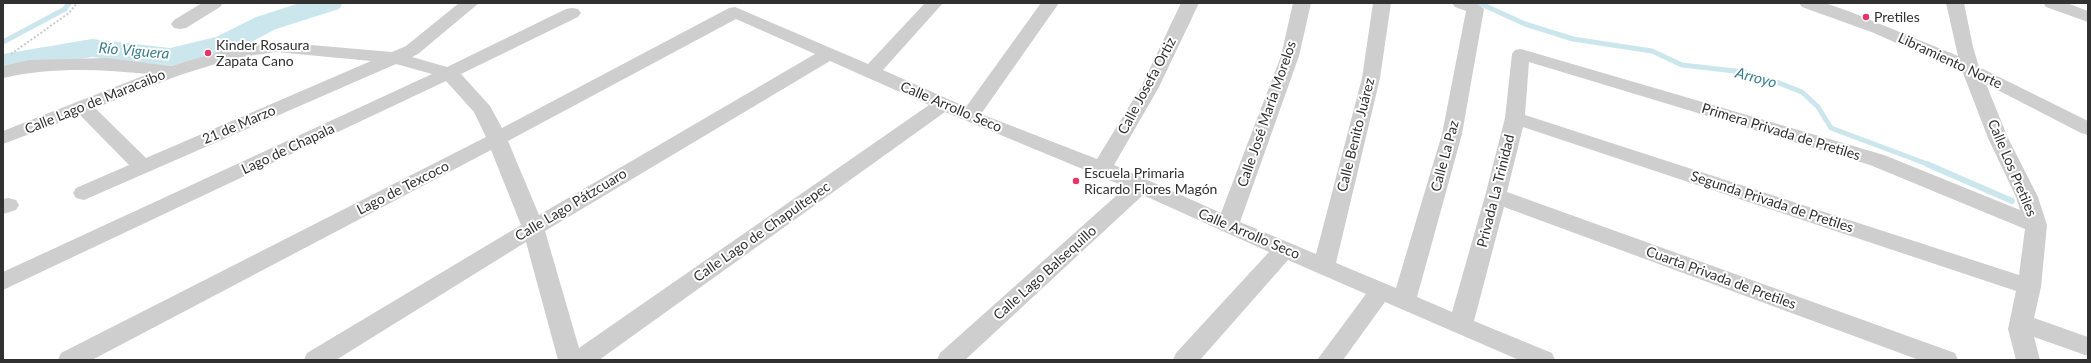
<!DOCTYPE html>
<meta charset="utf-8">
<style>
body{margin:0}
#map{position:relative;width:2091px;height:363px;overflow:hidden;background:#fff;font-family:Lato,sans-serif}
canvas{display:block}
.frame{position:absolute;inset:0;border:4px solid #313131;pointer-events:none}
</style>
<div id="map">
<canvas width="2091" height="363"></canvas>
<div class="frame"></div>
</div>
<script>
const context = document.querySelector('canvas').getContext('2d');
context.lineJoin = 'round';
function trace(path, color, width, dash) { context.strokeStyle = color; context.lineWidth = width; context.lineCap = dash ? 'butt' : 'round'; context.setLineDash(dash || []); context.stroke(path); }
function fillPath(path, color) { context.fillStyle = color; context.fill(path, 'evenodd'); }
function drawText(font, color, halo, rows, align = 'center') {
  context.font = font + ' Lato,sans-serif'; context.lineWidth = 4; context.setLineDash([]); context.textBaseline = 'middle'; context.strokeStyle = halo; context.fillStyle = color; for (const [text, x, y, turn = 0] of rows) {
    context.save(); context.translate(x, y); context.rotate((+turn || 0) * Math.PI / 180); context.textAlign = isNaN(turn) ? turn : align; if (halo) context.strokeText(text, 0, 0); context.fillText(text, 0, 0); context.restore();
  }
}
const streamFar1 = new Path2D(`
 M1479 3 1525 24 1573 39 1652 51 1682 65 1744 72 1779 83 1802 92 1818 107 1831 128 1930 165
 M3 42 65 9 69 3`);
const stream = new Path2D(`
 M1927 164 2012 201`);
const river = new Path2D(`
 M300 3H343L339 9 276 29 236 50 170 66 92 57 3 72V54L92 39 170 48 216 37 256 17Z`);
const path = new Path2D(`
 M11 54 69 13 77 3`);
const minor = new Path2D(`
 M202 3H223L220 7 186 28 180 29 174 28 171 24 174 20Z
 M459 3H479L418 54 412 57 447 67 566 9 572 8 578 9 581 13 578 17 461 74 490 106 502 128 729 8 735 7 868 64 925 3H943L883 70 966 107 1041 3H1059L981 114 1097 159 1141 87 1181 3H1199L1159 87 1114 165 1221 213 1281 56 1293 3H1311L1299 56 1240 222 1316 254 1362 78 1373 3H1391L1380 78 1336 263 1396 288 1442 134 1466 11 1455 7 1452 3H1476L1484 9 1462 134 1417 297 1452 312 1485 196 1505 118 1512 54 1515 50 1521 49 1884 155 2020 210 2016 197 1988 138 1963 73 1874 33 1802 7 1799 3H1825L1851 12 1958 56 1946 3H1964L1973 47 1979 67 2088 121V135L2081 133 1986 84 2008 138 2038 197 2047 225 2041 287 2034 318 2088 337V356L2034 337 2040 360H2016L2008 329 2016 291 1523 127 1507 192 1955 353 1958 360H1919L1504 207 1474 321 1552 353 1555 360H1519L1385 302 1343 360H1317L1366 294 1288 260 1200 360H1173L1176 353 1269 252 1143 195 965 360H937L940 353 1126 187 945 112 599 360H558L526 242 336 360H304L307 353 521 225 491 150 92 360H58L61 353 486 137 474 112 446 81 3 290V272L432 74 396 64 84 200 76 198 73 193 76 188 129 165 80 115 3 144V131L148 74C100 69 50 67 3 78V66L29 60 107 58 171 66 233 48 276 42 392 52 406 46ZM736 19 815 54 539 215 508 141ZM276 52 371 61 146 158 95 108 180 75 235 58ZM830 61 929 105 579 348 545 231ZM1529 62 1870 165 2025 229 2019 275 1525 115Z
 M2043 3H2067L2088 11V22L2046 7Z
 M8 198 16 200 19 205 16 210 3 214V199Z`);
const markers = [
 [1866,17,4,"#e53567"],
 [208,53,4,"#e53567"],
 [1076,181,4,"#e53567"]
];
const poiNames = [
 ["Pretiles",1874,17],
 ["Kinder Rosaura",216,45],
 ["Zapata Cano",216,61],
 ["Escuela Primaria",1084,173],
 ["Ricardo Flores Magón",1084,189]
];
const streetNames = [
 ["Libramiento Norte",1950,61,25],
 ["Calle Josefa Ortiz",1147,86,-62],
 ["Calle Lago de Maracaibo",95,102,-22],
 ["Calle Arrollo Seco",951,107,23],
 ["Calle José María Morelos",1267,114,-71],
 ["21 de Marzo",239,125,-23],
 ["Primera Privada de Pretiles",1781,132,17],
 ["Calle Benito Juárez",1356,135,-76],
 ["Lago de Chapala",288,149,-25],
 ["Calle La Paz",1445,156,-75],
 ["Calle Los Pretiles",2012,168,67],
 ["Lago de Texcoco",403,188,-27],
 ["Privada La Trinidad",1496,191,-76],
 ["Segunda Privada de Pretiles",1772,202,18],
 ["Calle Lago Pátzcuaro",571,205,-31],
 ["Calle Lago de Chapultepec",762,232,-35],
 ["Calle Arrollo Seco",1249,234,23],
 ["Calle Lago Balsequillo",1045,273,-42],
 ["Cuarta Privada de Pretiles",1721,278,20]
];
const waterNames = [
 ["Río Viguera",134,51,5],
 ["Arroyo",1756,78,15]
];
trace(streamFar1, '#cbe7ed', 5);
trace(stream, '#cbe7ed', 6);
fillPath(river, '#cbe7ed');
trace(path, '#cbcbcb', 2, [2, 2]);
fillPath(minor, '#cecece');
for (const [x, y, r, color] of markers) { const dot = new Path2D(); dot.arc(x, y, r, 0, 2 * Math.PI); context.fillStyle = color; context.fill(dot); trace(dot, '#fff', 1.5); }
drawText('14px', '#313131', '#fff', poiNames, 'left');
drawText('14px', '#313131', '#fff', streetNames);
drawText('italic 15px', '#3c7e8d', '#fff', waterNames);
</script>
